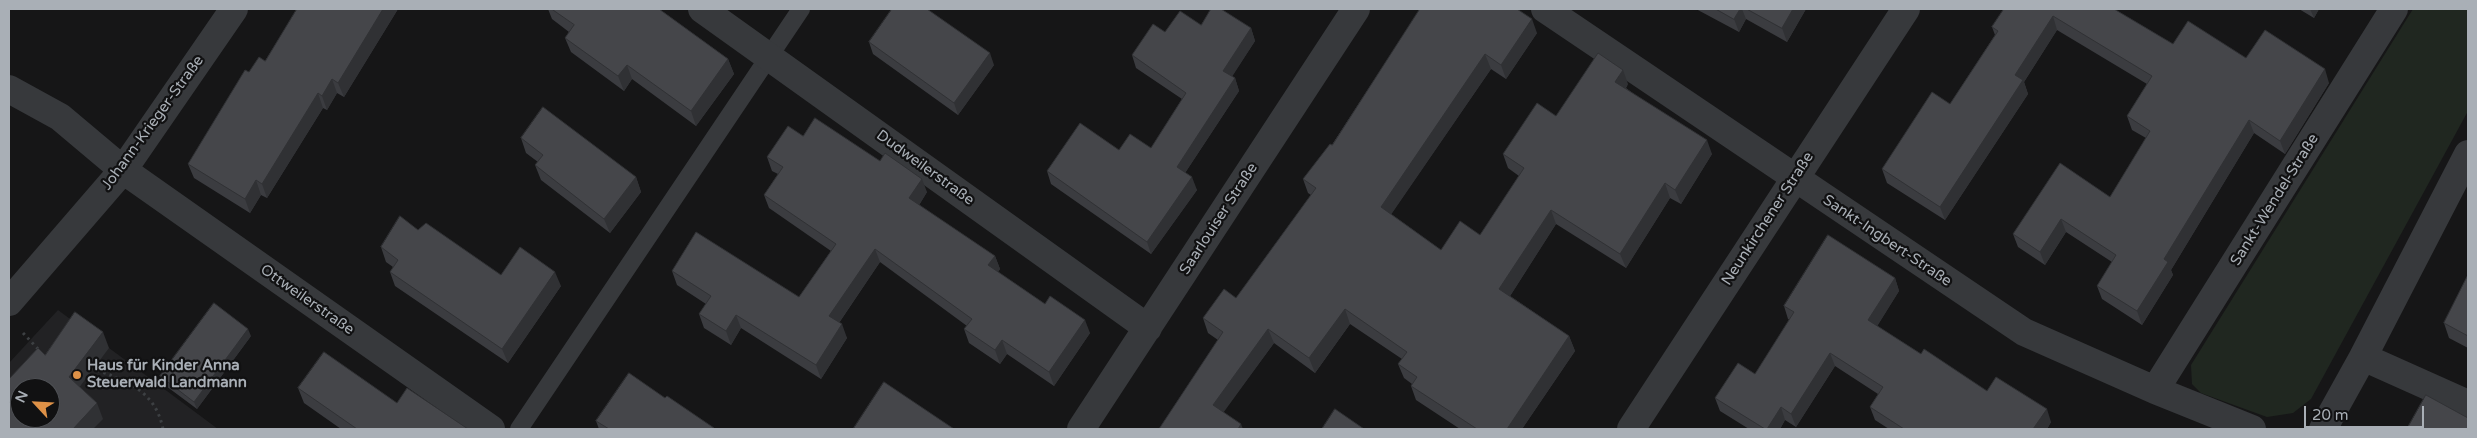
<!DOCTYPE html>
<meta charset="utf-8">
<style>
body{margin:0}
#map{position:relative;width:2477px;height:438px;overflow:hidden;background:#161617;font-family:"Varela Round",sans-serif}
canvas{display:block}
.frame{position:absolute;inset:0;border:10px solid #a9afb6;pointer-events:none}
.north{position:absolute;left:10px;top:378px;width:50px;height:50px;box-sizing:border-box;background:#111112;border:1px solid #4e5054;border-radius:50%;rotate:295deg;font-size:14px;font-weight:700;line-height:20px;text-align:center;color:#a9afb6}
.north::after{content:'';display:block;margin:auto;width:18px;height:22px;background:#de9147;clip-path:polygon(50% 0,100% 100%,50% 72%,0 100%)}
.scale{position:absolute;left:2304px;top:406px;width:120px;height:22px;box-sizing:border-box;border:2px solid #a9afb6;border-top:0;padding-left:6px;font-size:15px;line-height:18px;white-space:nowrap;color:#a9afb6;-webkit-text-stroke:4px #111112;paint-order:stroke}
</style>
<div id="map">
<canvas width="2477" height="438"></canvas>
<div class="frame"></div>
<div class="north">N</div>
<div class="scale">20 m</div>
</div>
<script>
const context = document.querySelector('canvas').getContext('2d');
context.lineJoin = 'round';
function fillPath(path, color) { context.fillStyle = color; context.fill(path, 'evenodd'); }
function trace(path, color, width, dash) { context.strokeStyle = color; context.lineWidth = width; context.lineCap = dash ? 'butt' : 'round'; context.setLineDash(dash || []); context.stroke(path); }
function drawText(font, color, halo, rows, align = 'center') {
  context.font = font + ' "Varela Round",sans-serif'; context.lineWidth = 4.5; context.setLineDash([]); context.textBaseline = 'middle'; context.strokeStyle = halo; context.fillStyle = color; for (const [text, x, y, turn = 0] of rows) {
    context.save(); context.translate(x, y); context.rotate((+turn || 0) * Math.PI / 180); context.textAlign = isNaN(turn) ? turn : align; if (halo) context.strokeText(text, 0, 0); context.fillText(text, 0, 0); context.restore();
  }
}
const built = new Path2D(`
 M58 310 218 429H9V363ZM20 388H50V418H20Z`);
const green = new Path2D(`
 M2413 9H2468V111L2311 399 2293 413 2267 417 2201 393 2192 384 2191 365Z`);
const path = new Path2D(`
 M23 333 39 350
 M91 368C124 380 155 389 163 429`);
const lane = new Path2D(`
 M519 429 801 9`);
const street = new Path2D(`
 M702 9 1148 328
 M1545 9 2024 332 2155 390 2252 429
 M9 89 60 117 123 170 491 429
 M9 302 123 170 234 9
 M2363 357 2468 154
 M2155 390 2394 9
 M1081 429 1356 9
 M1631 429 1906 9
 M2323 429 2363 357 2468 404`);
const wall = new Path2D(`
 M398 9 344 97 337 93 327 110 323 108 267 198 261 195 250 213 194 178 188 164 249 72 265 61Z
 M548 9H659L728 59 734 74 696 126 632 79 624 91 571 52 565 38 569 32 552 19Z
 M1420 9 1537 33 1506 79 1491 69 1391 214 1441 250 1480 235 1519 176 1508 168 1503 154 1556 116 1628 84 1626 88 1712 154 1681 204 1670 198 1626 268 1556 224 1510 296 1569 336 1575 351 1522 429H1460L1416 400 1411 386 1412 384 1404 378 1398 364 1402 359 1350 324 1315 373 1274 343 1223 412 1159 429 1218 340 1208 333 1203 318 1236 298 1311 195 1308 193 1303 179 1332 145Z
 M1696 9H1806L1787 42 1746 19 1739 32Z
 M2004 9H2114L2173 44 2246 58 2329 83 2285 154 2254 133 2171 270 2173 275 2142 325 2102 299 2097 286 2112 262 2066 232 2045 265 2018 247 2013 234 2110 197 2146 138 2132 130 2127 116 2147 84 2057 30 2024 82 2028 94 1945 220 1887 183 1882 169 1950 104 1995 35 1992 27Z
 M2299 9H2319L2314 18Z
 M1201 25 1251 28 1255 41 1232 76 1235 78 1239 91 1185 173 1197 190 1151 254 1051 184 1047 171 1119 150 1151 148 1182 99 1136 68 1132 55Z
 M869 42 994 65 958 115 873 54Z
 M803 136 927 192 919 205 995 256 1000 269 998 272 1045 304 1090 333 1054 386 1007 354 1000 364 969 343 964 329 967 326 880 262 839 323 847 338 821 379 741 328 731 345 704 328 699 314 706 304 677 285 672 271 799 297 831 251 769 208 764 195 778 174 772 171 767 157Z
 M521 138 636 177 641 192 610 233 541 180 535 165 538 162 526 153Z
 M381 247 501 275 561 286 508 363 395 286 390 272 393 267 386 262Z
 M2468 275V348L2449 338 2444 323Z
 M1895 278 1899 291 1877 326 1921 354 1987 391 2051 422 2047 429H1889L1875 420 1870 407 1878 394 1835 366 1796 427 1785 420 1780 429H1749L1720 411 1715 398 1755 374 1790 320 1788 319 1784 306Z
 M251 336 197 409 162 383 160 376Z
 M298 388 397 403 468 429H341L304 403Z
 M665 398 714 429H599L596 421Z`);
const shadedWall = new Path2D(`
 M383 9H398L344 97 338 83Z
 M1740 9H1742L1746 19 1739 32 1734 19Z
 M1793 9H1806L1787 42 1782 28Z
 M2310 9H2319L2314 18Z
 M2053 16 2057 30 2024 82 2028 94 1945 220 1940 207 2015 75Z
 M1532 19 1537 33 1506 79 1501 65Z
 M1251 28 1255 41 1228 83 1223 71Z
 M990 53 994 65 958 115 954 103Z
 M1485 54 1491 69 1386 222 1381 207Z
 M728 59 734 74 696 126 691 111Z
 M627 65 632 79 624 91 618 76Z
 M2325 69 2329 83 2285 154 2280 141Z
 M1623 70 1628 84 1620 96 1615 82Z
 M1235 78 1239 91 1181 179 1177 167Z
 M332 79 337 93 327 110 322 96Z
 M318 93 323 108 267 198 262 184Z
 M2249 120 2254 133 2171 270 2173 275 2142 325 2137 311 2164 259Z
 M1707 140 1712 154 1681 204 1675 190Z
 M636 177 641 192 610 233 604 219Z
 M1192 177 1197 190 1151 254 1147 242Z
 M922 179 927 192 915 212 909 198Z
 M256 180 261 195 250 213 245 199Z
 M1665 183 1670 198 1626 268 1620 254Z
 M1551 210 1556 224 1505 304 1499 289Z
 M2061 219 2066 232 2045 265 2040 252Z
 M875 249 880 262 834 330 829 316Z
 M995 256 1000 269 993 279 988 265Z
 M555 272 561 286 508 363 502 349Z
 M1895 278 1899 291 1873 333 1868 320Z
 M1345 309 1350 324 1315 373 1309 358Z
 M736 315 741 328 731 345 726 331Z
 M1085 320 1090 333 1054 386 1049 372Z
 M842 324 847 338 821 379 816 365Z
 M248 329 251 336 197 409 194 402Z
 M1268 329 1274 343 1218 420 1213 405Z
 M103 332 109 348 75 393 69 377Z
 M1569 336 1575 351 1522 429H1507Z
 M1002 340 1007 354 1000 364 995 350Z
 M1830 353 1835 366 1796 427 1791 414Z
 M97 403 103 419 93 429H73Z
 M1781 407 1785 420 1780 429H1767Z
 M2047 409 2051 422 2047 429H2033Z
 M1241 424 1243 429H1238Z`);
const building = new Path2D(`
 M297 9H383L338 83 332 79 322 96 318 93 262 184 256 180 245 199 188 164 245 70 249 72 259 57 265 61Z
 M552 9H659L728 59 691 111 627 65 618 76 565 38 574 25Z
 M892 9H927L990 53 954 103 869 42Z
 M1211 9H1221L1251 28 1223 71 1235 78 1177 167 1192 177 1147 242 1047 171 1080 123 1119 150 1130 134 1151 148 1186 93 1132 55 1153 24 1165 32 1180 11 1201 25Z
 M1420 9H1517L1532 19 1501 65 1485 54 1381 207 1441 250 1460 221 1480 235 1524 168 1503 154 1537 103 1556 116 1598 53 1623 70 1615 82 1707 140 1675 190 1665 183 1620 254 1551 210 1499 289 1569 336 1507 429H1477L1411 386 1417 377 1398 364 1407 352 1345 309 1309 358 1268 329 1213 405 1241 424 1238 429H1159L1223 332 1203 318 1224 289 1236 298 1316 188 1303 179 1330 144 1332 145Z
 M1716 9H1740L1734 19Z
 M1747 9H1793L1782 28Z
 M2004 9H2114L2173 44 2188 21 2246 58 2265 30 2325 69 2280 141 2249 120 2164 259 2168 262 2137 311 2097 286 2116 255 2061 219 2040 252 2013 234 2060 163 2110 197 2150 131 2127 116 2152 76 2053 16 2015 75 2023 80 1940 207 1882 169 1932 92 1950 104 1998 31 1992 27Z
 M543 107 636 177 604 219 535 165 543 155 521 138Z
 M815 118 880 161 885 153 922 179 909 198 995 256 988 265 1045 304 1050 296 1085 320 1049 372 1002 340 995 350 964 329 972 319 875 249 829 316 842 324 816 365 736 315 726 331 699 314 711 296 672 271 696 232 799 297 836 244 764 195 783 167 767 157 788 126 803 136Z
 M400 216 418 230 426 223 501 275 520 247 555 272 502 349 390 272 398 260 381 247Z
 M1828 235 1895 278 1868 320 1921 354 1924 349 1987 391 1996 377 2047 409 2033 429H1904L1870 407 1883 387 1830 353 1791 414 1781 407 1767 429H1765L1715 398 1738 363 1755 374 1794 312 1784 306Z
 M2468 275V336L2444 323Z
 M214 303 248 329 194 402 160 376Z
 M75 312 103 332 69 377 97 403 73 429H9V379L38 348 45 355ZM20 388H50V418H20Z
 M324 352 397 403 407 388 468 429H357L298 388Z
 M629 373 665 398 667 396 714 428 713 429H609L596 421Z
 M884 382 954 429H856L854 428Z
 M2426 395 2468 418V429H2407Z
 M1335 409 1364 429H1322Z`);
const markers = [
 [77,375,5,"#de9147"]
];
const streetNames = [
 ["Johann-Krieger-Straße",153,123,-54],
 ["Dudweilerstraße",925,168,36],
 ["Sankt-Wendel-Straße",2275,200,-58],
 ["Saarlouiser Straße",1219,219,-57],
 ["Neunkirchener Straße",1768,219,-57],
 ["Sankt-Ingbert-Straße",1887,241,34],
 ["Ottweilerstraße",307,300,35]
];
const poiNames = [
 ["Haus für Kinder Anna",87,366],
 ["Steuerwald Landmann",87,383]
];
fillPath(built, '#222224');
fillPath(green, '#202720');
trace(path, '#3d4043', 3, [2.5, 4]);
trace(lane, '#37393c', 18);
trace(street, '#37393c', 28);
fillPath(wall, '#3b3c40');
fillPath(shadedWall, '#303134');
fillPath(building, '#45464a');
trace(building, '#303134', 1);
for (const [x, y, r, color] of markers) { const dot = new Path2D(); dot.arc(x, y, r, 0, 2 * Math.PI); context.fillStyle = color; context.fill(dot); trace(dot, '#111112', 2); }
drawText('15px', '#a9afb6', '#111112', streetNames);
drawText('bold 15px', '#a9afb6', '#111112', poiNames, 'left');
</script>
